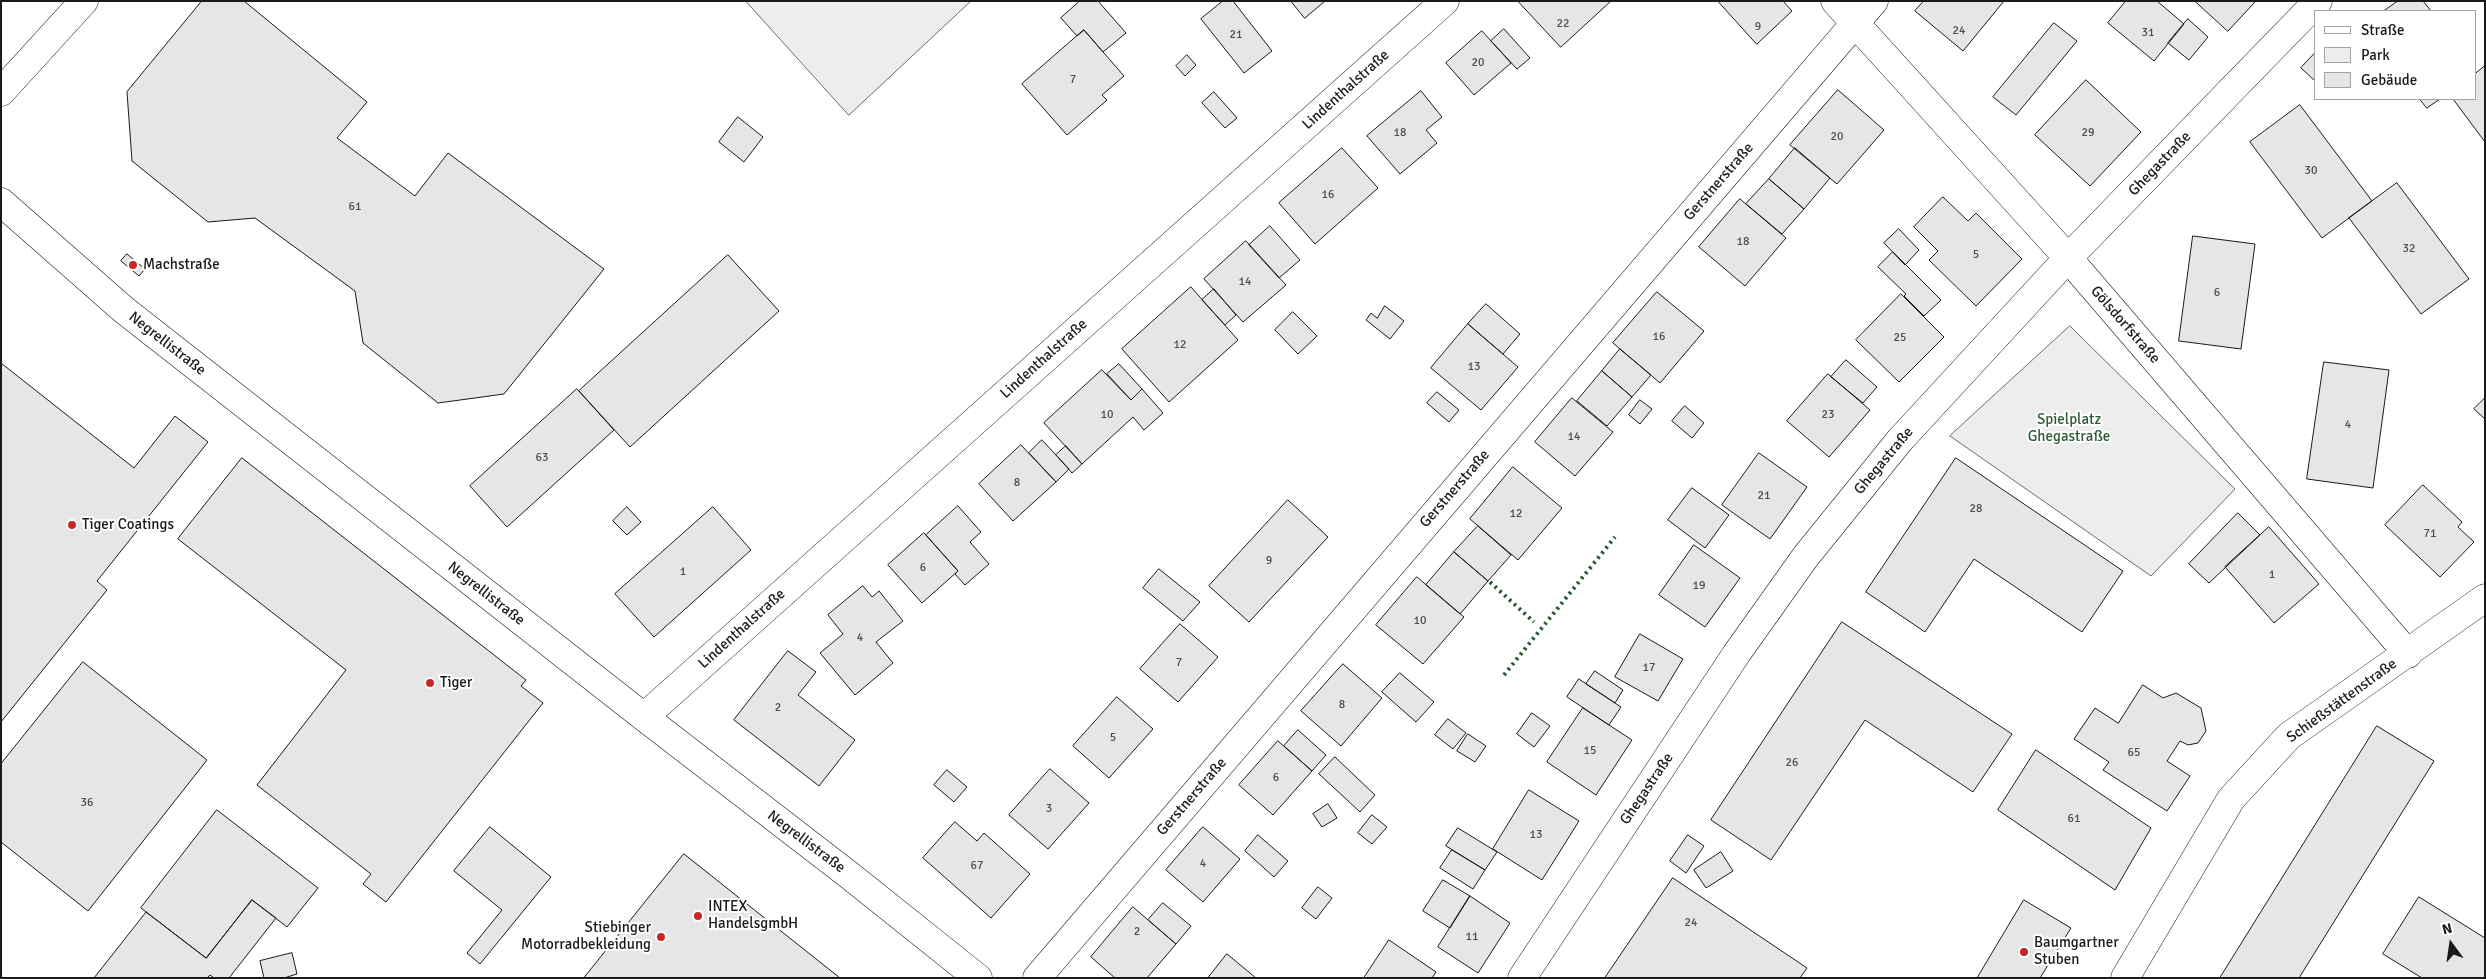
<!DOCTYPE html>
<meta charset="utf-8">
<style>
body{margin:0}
#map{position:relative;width:2486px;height:979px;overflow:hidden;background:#fff;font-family:Signika,sans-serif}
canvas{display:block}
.frame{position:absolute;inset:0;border:2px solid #1a1a1a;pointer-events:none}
.legend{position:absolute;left:2314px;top:10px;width:162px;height:90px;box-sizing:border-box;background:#fff;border:1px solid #a3a3a3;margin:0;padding:6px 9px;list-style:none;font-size:15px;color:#1a1a1a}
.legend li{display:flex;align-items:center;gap:10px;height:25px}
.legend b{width:25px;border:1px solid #a3a3a3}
.north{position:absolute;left:2426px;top:919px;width:50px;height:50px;-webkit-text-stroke:4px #fff;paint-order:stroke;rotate:346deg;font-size:14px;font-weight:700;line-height:20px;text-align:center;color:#1a1a1a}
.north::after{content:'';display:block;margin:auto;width:18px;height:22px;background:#1a1a1a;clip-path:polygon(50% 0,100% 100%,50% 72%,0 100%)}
</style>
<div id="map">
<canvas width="2486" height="979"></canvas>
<div class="frame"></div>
<ul class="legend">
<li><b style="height:6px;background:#fff"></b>Straße</li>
<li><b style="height:14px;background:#ededed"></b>Park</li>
<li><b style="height:14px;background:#e6e6e6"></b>Gebäude</li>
</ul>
<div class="north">N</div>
</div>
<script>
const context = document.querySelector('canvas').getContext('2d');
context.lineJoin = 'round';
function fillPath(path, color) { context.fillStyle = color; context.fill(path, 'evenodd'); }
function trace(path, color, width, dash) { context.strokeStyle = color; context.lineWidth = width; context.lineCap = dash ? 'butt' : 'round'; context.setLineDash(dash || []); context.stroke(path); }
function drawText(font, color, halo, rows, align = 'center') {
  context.font = font + ' Signika,sans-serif'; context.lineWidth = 4; context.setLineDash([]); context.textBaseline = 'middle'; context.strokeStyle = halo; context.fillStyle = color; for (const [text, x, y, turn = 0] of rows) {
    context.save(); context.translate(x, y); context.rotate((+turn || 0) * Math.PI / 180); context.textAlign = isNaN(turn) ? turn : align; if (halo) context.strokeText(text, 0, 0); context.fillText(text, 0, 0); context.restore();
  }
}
const green = new Path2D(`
 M746 1H971L849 115Z
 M2070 326 2235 489 2151 576 1950 436Z`);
const building = new Path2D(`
 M202 1H244L367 102 337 138 415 196 448 153 604 269 504 394 438 403 363 343 355 291 255 218 208 222 132 161 127 92Z
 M1080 1H1098L1126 33 1103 52 1084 30 1077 36 1061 18Z
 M1223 1H1233L1272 51 1244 73 1201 19Z
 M1291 1H1325L1305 18Z
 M1518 1H1611L1561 47Z
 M1718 1H1783L1792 11 1757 44Z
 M1924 1H2004L1963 51 1915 11Z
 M2126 1H2157L2184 24 2154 61 2108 23Z
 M2195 1H2254L2255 2 2228 31Z
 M2398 1H2423L2431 11H2384Z
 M2188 19 2208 37 2189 60 2168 43Z
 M2054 23 2077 41 2016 115 1993 97Z
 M1504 29 1530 58 1517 69 1491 41Z
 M1084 30 1124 76 1102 95 1107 100 1067 135 1022 84Z
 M1482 31 1511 63 1474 95 1446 63Z
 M2315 53V81L2301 68Z
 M1187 55 1196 65 1185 76 1176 66Z
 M2485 66V142L2453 99H2475V74Z
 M2086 80 2141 132 2090 186 2035 135Z
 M1838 90 1884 130 1837 184 1790 145Z
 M1421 91 1442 117 1426 130 1437 143 1400 174 1367 136Z
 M1214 92 1237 118 1225 128 1202 103Z
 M2420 99H2440L2427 108Z
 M2300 105 2372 201 2322 238 2250 142Z
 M738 117 763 137 744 162 719 142Z
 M1342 148 1378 188 1315 244 1279 203Z
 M1795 148 1830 178 1804 209 1769 179Z
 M1769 179 1804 209 1782 234 1746 204Z
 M2397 183 2469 279 2421 314 2349 218Z
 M1943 197 1968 221 1976 213 2022 259 1976 306 1929 260 1938 251 1914 227Z
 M1740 199 1786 238 1745 286 1699 247Z
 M1270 226 1300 260 1279 278 1249 245Z
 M1899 229 1919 250 1905 265 1884 243Z
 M2193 236 2255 244 2241 349 2179 341Z
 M1246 241 1286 285 1243 322 1204 279Z
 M1893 252 1941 300 1924 316 1904 296 1906 294 1878 267Z
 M127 254 145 269 139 276 121 261Z
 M728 255 779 311 630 447 579 391Z
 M1191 287 1238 340 1169 402 1122 349Z
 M1214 289 1236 315 1225 325 1202 300Z
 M1657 292 1704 331 1660 383 1613 343Z
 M1901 294 1944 337 1899 382 1856 340Z
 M1486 304 1520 334 1503 354 1468 324Z
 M1385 306 1404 321 1390 339 1366 320 1371 313 1377 318Z
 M1293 312 1317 336 1298 354 1275 330Z
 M1468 324 1518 367 1481 410 1431 368Z
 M1620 349 1651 375 1632 397 1602 371Z
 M1846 360 1877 387 1863 403 1831 377Z
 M2324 362 2389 370 2373 488 2307 479Z
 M1 363 134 468 175 416 208 442 97 581 107 590 1 722Z
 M1119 364 1142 389 1131 400 1107 374Z
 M1102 370 1131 400 1142 389 1163 413 1144 430 1133 417 1082 464 1044 423Z
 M1602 371 1632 397 1607 426 1577 401Z
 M1828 374 1870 410 1829 457 1787 421Z
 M577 389 614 430 507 527 470 486Z
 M1437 392 1459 410 1449 422 1427 403Z
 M1572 398 1613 432 1575 476 1535 442Z
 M2485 398V419L2474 409Z
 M1640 400 1652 409 1640 424 1629 415Z
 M1685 406 1704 423 1692 438 1672 421Z
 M1042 440 1069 469 1056 482 1029 453Z
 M1021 445 1056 482 1013 521 979 484Z
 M1066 446 1082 464 1072 473 1056 455Z
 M1759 453 1807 487 1770 539 1722 505Z
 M242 458 526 680 521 686 543 703 386 902 363 884 371 874 257 785 346 670 178 539Z
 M1956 458 2123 571 2082 632 1974 559 1925 632 1866 592Z
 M1513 467 1562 508 1518 560 1470 519Z
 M2423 485 2462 522 2458 527 2474 542 2440 577 2385 525Z
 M1692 488 1729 515 1705 548 1668 520Z
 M1288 500 1328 537 1249 622 1209 586Z
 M958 506 981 532 970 542 989 564 965 585 955 574 958 571 926 535Z
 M627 507 641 522 627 535 613 521Z
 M713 507 751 550 654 637 615 594Z
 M2238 513 2260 535 2209 583 2189 564Z
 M1478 526 1511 555 1488 581 1454 552Z
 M2269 527 2319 584 2274 623 2225 567Z
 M924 533 958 571 922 603 888 565Z
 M1694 545 1740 578 1705 627 1659 595Z
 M1454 552 1488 581 1460 614 1426 585Z
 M1159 569 1200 602 1183 621 1143 588Z
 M1417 577 1464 617 1423 664 1376 625Z
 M863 586 872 597 879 591 903 621 876 642 893 663 855 695 820 653 843 634 828 615Z
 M1842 622 2012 734 1973 792 1865 720 1771 860 1711 820Z
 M1180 624 1218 657 1178 702 1140 669Z
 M1640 634 1683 659 1658 701 1615 677Z
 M788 651 816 672 798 695 855 740 819 786 734 720Z
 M83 662 207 760 88 911 1 842V764Z
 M1343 664 1382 698 1341 746 1301 711Z
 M1595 671 1623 690 1615 703 1586 684Z
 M1400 673 1434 702 1416 722 1382 692Z
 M1579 679 1621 707 1609 725 1567 697Z
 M2143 685 2163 698 2176 693 2201 708 2206 731 2198 743 2188 745 2180 741 2167 761 2190 776 2167 811 2103 770 2109 762 2074 739 2095 708 2118 723Z
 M1117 697 1153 729 1109 778 1073 746Z
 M1583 708 1632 740 1596 795 1547 762Z
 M1532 713 1550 726 1534 747 1517 734Z
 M1448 719 1466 733 1453 749 1435 735Z
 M2377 726 2434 761 2299 978H2220Z
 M1298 730 1326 755 1312 771 1284 746Z
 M1468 734 1486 746 1475 762 1457 751Z
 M1278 741 1312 771 1273 815 1239 785Z
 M2036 750 2151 828 2115 890 1998 810Z
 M1335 757 1375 795 1360 812 1319 774Z
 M1050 769 1089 803 1048 849 1009 815Z
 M947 770 967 787 954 802 934 785Z
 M1529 790 1579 821 1542 880 1493 849Z
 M1328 804 1337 818 1322 827 1313 814Z
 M217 810 318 888 287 927 252 900 206 958 141 908Z
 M1372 815 1387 827 1372 844 1358 833Z
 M955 822 977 841 984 833 1030 874 991 918 923 858Z
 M490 827 551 877 480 964 467 953 502 910 454 871Z
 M1203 827 1240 859 1203 902 1166 870Z
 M1458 828 1497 852 1485 870 1446 846Z
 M1258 835 1288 861 1274 877 1245 851Z
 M1688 835 1704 846 1686 873 1670 861Z
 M1452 850 1485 870 1473 889 1440 868Z
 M1721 852 1733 871 1706 888 1694 870Z
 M684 854 840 978H584Z
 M1673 878 1807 968 1800 978H1605Z
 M1443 880 1470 896 1450 928 1423 911Z
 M1318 887 1332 898 1316 919 1302 908Z
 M1470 896 1510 923 1478 973 1438 947Z
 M2419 897 2485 938V978H2422L2383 954Z
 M252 900 276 918 229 978H214L210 975 207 978H94L146 912 206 958Z
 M2024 900 2071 928 2040 978H1980L1978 977Z
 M1163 903 1191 926 1176 944 1148 920Z
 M1133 907 1176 944 1147 978H1115L1091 957Z
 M1389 940 1436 972 1432 978H1364Z
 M292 953 297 974 284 978H264L260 961Z
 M1227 954 1256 978H1208Z`);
const street = new Path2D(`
 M1835 1 2068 258 2408 654
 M1 92 84 1
 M644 717 1445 1
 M1037 978 1874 1
 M1522 978 1737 653 1806 556 1900 440 2068 258 2318 1
 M2125 978 2231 799 2289 736 2485 598`);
const secondary = new Path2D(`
 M1 202 124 310 644 717 849 875 978 978`);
const hedge = new Path2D(`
 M1490 582 1534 622
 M1504 675 1615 537`);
const markers = [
 [133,265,5,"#c62828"],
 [72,525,5,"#c62828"],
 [430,683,5,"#c62828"],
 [698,916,5,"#c62828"],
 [661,937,5,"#c62828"],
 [2024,952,5,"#c62828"]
];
const numberNames = [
 ["22",1563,24],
 ["9",1758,27],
 ["24",1959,31],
 ["31",2148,33],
 ["21",1236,35],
 ["20",1478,63],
 ["7",1073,80],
 ["18",1400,133],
 ["29",2088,133],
 ["20",1837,137],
 ["30",2311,171],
 ["16",1328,195],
 ["61",355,207],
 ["18",1743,242],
 ["32",2409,249],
 ["5",1976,255],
 ["14",1245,282],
 ["6",2217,293],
 ["16",1659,337],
 ["25",1900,338],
 ["12",1180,345],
 ["13",1474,367],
 ["10",1107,415],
 ["23",1828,415],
 ["4",2348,425],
 ["14",1574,437],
 ["63",542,458],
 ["8",1017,483],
 ["21",1764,496],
 ["28",1976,509],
 ["12",1516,514],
 ["71",2430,534],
 ["9",1269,561],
 ["6",923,568],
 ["1",683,572],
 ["1",2272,575],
 ["19",1699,586],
 ["10",1420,621],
 ["4",860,638],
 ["7",1179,663],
 ["17",1649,668],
 ["8",1342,705],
 ["2",778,708],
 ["5",1113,738],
 ["15",1590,751],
 ["65",2134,753],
 ["26",1792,763],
 ["6",1276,778],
 ["36",87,803],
 ["3",1049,809],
 ["61",2074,819],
 ["13",1536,835],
 ["4",1203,864],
 ["67",977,866],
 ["24",1691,923],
 ["2",1137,932],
 ["11",1472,937]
];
const streetNames = [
 ["Lindenthalstraße",1346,90,-42],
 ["Ghegastraße",2160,164,-46],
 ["Gerstnerstraße",1719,182,-49],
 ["Gölsdorfstraße",2125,325,49],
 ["Negrellistraße",167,344,38],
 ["Lindenthalstraße",1044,359,-42],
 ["Ghegastraße",1884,461,-50],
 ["Gerstnerstraße",1455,489,-49],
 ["Negrellistraße",486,594,38],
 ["Lindenthalstraße",742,629,-42],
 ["Schießstättenstraße",2342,701,-36],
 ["Ghegastraße",1647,789,-56],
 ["Gerstnerstraße",1192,797,-49],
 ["Negrellistraße",806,842,37]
];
const poiNames = [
 ["Machstraße",143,265],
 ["Tiger Coatings",82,525],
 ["Tiger",440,683],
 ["INTEX",708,907],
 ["HandelsgmbH",708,924],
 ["Stiebinger",651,928,"right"],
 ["Motorradbekleidung",651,945,"right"],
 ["Baumgartner",2034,943],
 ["Stuben",2034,960]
];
const parkNames = [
 ["Spielplatz",2069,420],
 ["Ghegastraße",2069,437]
];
fillPath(green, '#ededed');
trace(green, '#6a6a6a', 1);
fillPath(building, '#e6e6e6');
trace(building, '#1a1a1a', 1);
trace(street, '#1a1a1a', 29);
trace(secondary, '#1a1a1a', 29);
trace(street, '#fff', 28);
trace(secondary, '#fff', 28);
trace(hedge, '#2b5a34', 4, [2.5, 4]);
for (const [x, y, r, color] of markers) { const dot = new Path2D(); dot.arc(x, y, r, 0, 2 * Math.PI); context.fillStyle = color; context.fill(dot); trace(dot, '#fff', 2); }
drawText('12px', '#4d4d4d', null, numberNames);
drawText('15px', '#1a1a1a', '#fff', streetNames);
drawText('15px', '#1a1a1a', '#fff', poiNames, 'left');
drawText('15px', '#2b5a34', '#fff', parkNames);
</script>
